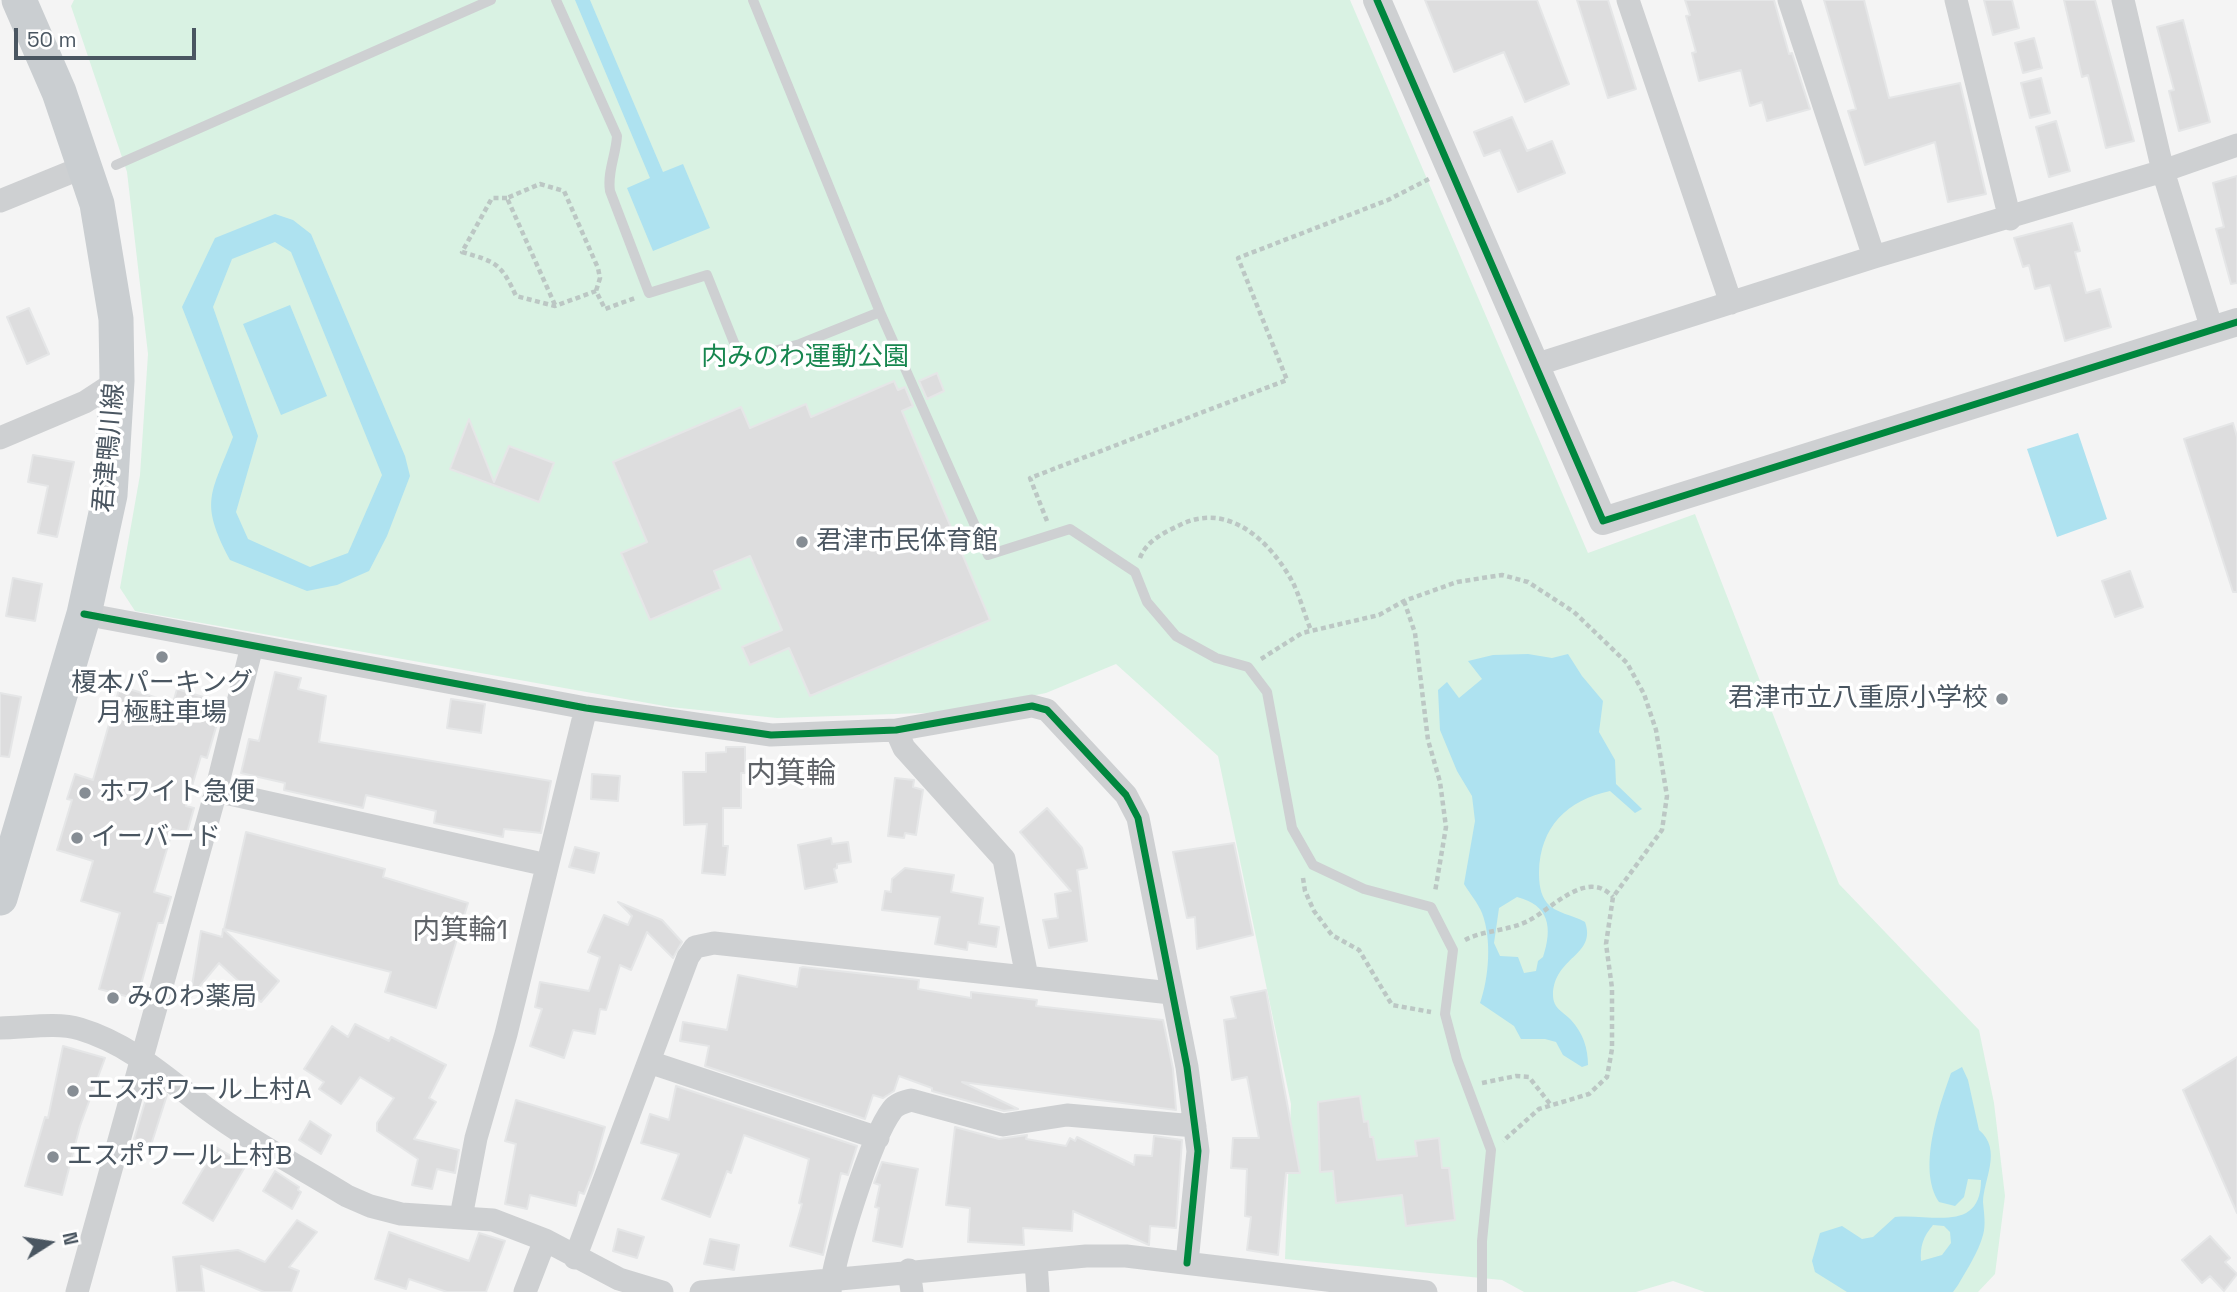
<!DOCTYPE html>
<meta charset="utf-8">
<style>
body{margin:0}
#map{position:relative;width:2237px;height:1292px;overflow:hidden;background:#f4f4f4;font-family:"Space Grotesk",sans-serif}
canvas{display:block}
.north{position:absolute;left:14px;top:1208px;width:70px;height:70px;-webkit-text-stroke:5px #fff;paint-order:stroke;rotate:78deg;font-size:19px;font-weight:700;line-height:28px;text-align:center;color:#4a5661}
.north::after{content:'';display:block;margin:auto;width:24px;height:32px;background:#4a5661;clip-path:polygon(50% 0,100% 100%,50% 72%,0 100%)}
.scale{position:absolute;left:14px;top:28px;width:182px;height:32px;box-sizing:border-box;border:4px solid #4a5661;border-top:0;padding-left:9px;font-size:21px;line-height:24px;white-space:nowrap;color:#4a5661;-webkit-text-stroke:5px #fff;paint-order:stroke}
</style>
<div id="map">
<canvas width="2237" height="1292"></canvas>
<div class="north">N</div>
<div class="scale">50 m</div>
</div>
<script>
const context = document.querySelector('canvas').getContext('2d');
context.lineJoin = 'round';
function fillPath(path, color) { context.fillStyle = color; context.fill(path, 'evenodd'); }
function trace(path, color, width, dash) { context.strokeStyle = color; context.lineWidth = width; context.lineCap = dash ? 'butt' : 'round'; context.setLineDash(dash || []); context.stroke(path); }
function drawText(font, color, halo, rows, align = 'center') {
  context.font = font + ' "Space Grotesk","Noto Sans JP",sans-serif'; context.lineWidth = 7; context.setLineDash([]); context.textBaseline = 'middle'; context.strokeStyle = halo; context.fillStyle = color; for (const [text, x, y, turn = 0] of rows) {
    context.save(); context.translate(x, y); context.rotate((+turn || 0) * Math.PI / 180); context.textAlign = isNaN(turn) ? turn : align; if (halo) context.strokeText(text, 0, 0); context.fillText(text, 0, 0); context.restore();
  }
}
const green = new Path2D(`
 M74 0H1350L1588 553 1695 514 1839 884 1979 1030 1994 1103 2005 1196 1995 1274 1978 1292H1705L1673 1281 1636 1292H1524L1502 1280 1285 1259 1291 1104 1218 756 1116 664 1046 693 953 712 777 718 670 707 135 611 120 588 140 475 148 354 127 172 71 6Z`);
const water = new Path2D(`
 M575 0H590L663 172 683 164 710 228 653 251 627 188 650 178Z
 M275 214 293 220 311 234 405 456 410 476 387 536 369 571 337 585 307 591 230 560C199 501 211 495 233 437L182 307 215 238ZM275 242 291 252 382 475 348 553 310 567 248 539 236 512 258 436 213 307 232 259Z
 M290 305 327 396 281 415 243 324Z
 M2078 433 2107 519 2057 537 2027 449Z
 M1528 654 1552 658 1568 654 1582 676 1603 701 1599 732 1615 760 1616 784 1642 809 1635 813 1610 791C1567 800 1540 827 1539 872 1539 883 1540 894 1547 903 1555 913 1573 915 1585 922 1597 956 1554 956 1553 995 1553 1009 1564 1012 1571 1020 1583 1033 1588 1048 1588 1065L1582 1067 1563 1055 1556 1042 1545 1039H1521L1514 1026 1480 1003C1489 978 1492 939 1482 913 1478 903 1470 894 1464 884L1475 821 1472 796 1457 771 1440 730 1438 690 1447 682 1459 698 1482 679 1468 661 1493 655ZM1517 897C1549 905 1553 927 1543 957L1538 961 1536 971 1524 973 1518 957 1500 956 1494 943 1499 908Z
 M1962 1067 1968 1080 1979 1130C2003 1150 1983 1180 1983 1202 1984 1213 1986 1225 1983 1235 1978 1253 1967 1269 1958 1285L1953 1292H1847L1815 1272 1812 1261 1820 1233 1842 1226 1862 1239 1873 1237 1895 1217C1930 1213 1981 1234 1981 1180L1968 1179 1964 1197 1955 1206 1939 1202C1917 1169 1939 1107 1951 1073ZM1933 1225 1944 1226 1950 1232 1951 1243 1942 1255 1921 1261C1920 1246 1923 1237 1933 1225Z`);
const building = new Path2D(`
 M1425 0H1537L1569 84 1525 102 1504 52 1454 72Z
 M1577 0H1608L1636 89 1608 98Z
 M1685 0H1774L1789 54 1792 53 1810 109 1767 121 1762 102 1750 106 1741 70 1699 81 1692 53 1696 52 1686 16 1690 15Z
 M1824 0H1864L1889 98 1960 83 1986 194 1948 202 1935 142 1865 165 1848 111 1856 109Z
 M1984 0H2012L2019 28 1993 35Z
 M2064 0H2095L2134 141 2106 148 2088 75 2082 77Z
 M2183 20 2210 122 2179 131 2169 91 2174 90 2157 27Z
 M2034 38 2042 68 2023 73 2015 43Z
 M2041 78 2050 113 2030 118 2021 83Z
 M1512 117 1527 151 1552 141 1565 173 1518 192 1500 150 1484 156 1474 132Z
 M2056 121 2070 171 2049 177 2036 127Z
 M2237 176V283L2231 284 2216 229 2224 227 2213 183Z
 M2072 223 2080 251 2075 252 2086 293 2100 289 2111 327 2065 341 2050 285 2035 289 2029 265 2023 267 2014 238Z
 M29 308 49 354 27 364 7 317Z
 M937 373 944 391 927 399 919 381Z
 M894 381 898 390 905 387 913 406 902 411 990 620 810 696 789 648 750 665 742 647 782 630 750 556 714 571 721 589 650 620 621 553 647 542 613 462 741 407 750 428 806 404 811 417Z
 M469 419 494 482 509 446 554 463 539 502 450 469Z
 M2233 423 2237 437V592H2233L2184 439Z
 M33 455 74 462 57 537 38 533 48 486 28 482Z
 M2130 571 2143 607 2115 617 2102 581Z
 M13 578 42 584 35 621 6 616Z
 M275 672 301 678 298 689 326 696 319 742 551 781 541 833 504 829 503 837 434 823 436 811 366 795 363 808 284 790 285 783 241 773 249 739 259 741Z
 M120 686 173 703 177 689 223 703 207 758 201 756 186 806 194 808 187 833 173 829 154 892 171 897 163 923H158L137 999 99 989 120 913 81 901 93 861 57 850 72 800 67 799 75 774 93 780Z
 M0 693 21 697 9 757 0 756Z
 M451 699 485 704 481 733 447 728Z
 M726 747H745V773H741V808H723V846H728L725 875 702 873 707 824 684 825 683 772H706V753L726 752Z
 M592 774 620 776 618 801 591 799Z
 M895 778 914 780 913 787 923 790 916 835 905 833 904 838 888 836Z
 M1047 808 1082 848 1087 868 1077 870 1087 941 1049 948 1043 920 1058 918 1055 894 1071 891 1020 832Z
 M246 832 385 869 383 877 468 903 436 1008 385 992 391 972 224 929Z
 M831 838 832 844 848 842 851 862 837 864V868L834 869 837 882 805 889 798 845Z
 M1234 843 1253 935 1197 949 1195 917 1187 918 1173 852Z
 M575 847 599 853 594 873 569 867Z
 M905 868 954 875 951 892 983 898 979 924 999 927 996 947 968 942 967 950 935 944 940 917 882 910 885 891 891 892 892 879Z
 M618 902 662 920 682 942 673 958 647 932 631 970 620 965 606 1010 600 1009 595 1034 573 1030 564 1058 530 1046 542 1009 535 1007 540 982 589 991 600 957 588 952 604 915 628 925 632 916Z
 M223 929 279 981 261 1002 219 963 190 998 201 931 222 937Z
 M803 967 919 980 918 989 971 998V992L1037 1000 1036 1006 1163 1020 1173 1069 1176 1110 962 1082 1018 1109 1004 1111 932 1091V1088L899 1076 894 1091 883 1098 873 1095 865 1119 705 1066 709 1046 680 1041 683 1022 727 1030 738 975 797 987 800 968Z
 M1266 990 1300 1173H1286L1278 1255 1247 1250 1251 1217 1245 1216 1247 1169 1231 1168 1233 1138H1259L1247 1077 1232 1080 1224 1020 1236 1018 1231 997Z
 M355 1024 389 1041 391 1037 446 1065 429 1098 436 1102 414 1139 459 1150 455 1173 437 1169 432 1189 412 1185 418 1159 377 1131V1123L394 1098 360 1077 341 1104 319 1089 324 1082 304 1069 332 1026 348 1037Z
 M63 1046 105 1058 80 1126 62 1195 25 1186 45 1117 48 1118Z
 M2237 1057V1213L2183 1090Z
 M150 1085 167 1095 151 1145 134 1139Z
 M676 1086 857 1146 848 1175 841 1173 823 1255 790 1246 802 1204 799 1203 809 1159 744 1135 731 1173 727 1171 710 1217 662 1199 679 1154 641 1143 650 1114 669 1120Z
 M1360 1096 1364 1122 1368 1121 1370 1137H1373L1377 1160 1417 1156 1415 1141 1439 1138 1442 1168H1449L1455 1220 1406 1226 1402 1195 1336 1203 1333 1171 1320 1172 1318 1102Z
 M516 1100 605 1127 593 1171 584 1194 579 1192 576 1206 530 1195 527 1209 505 1204 516 1144 505 1141Z
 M310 1121 331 1135 321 1154 299 1140Z
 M955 1127 999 1139 1027 1135 1026 1139 1066 1146 1070 1138 1075 1141 1077 1137 1134 1165 1135 1155 1152 1156 1154 1136 1182 1140 1176 1228 1150 1226 1149 1245 1073 1211 1072 1231 1023 1228 1024 1245 968 1242 970 1208 946 1205Z
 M216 1147 246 1165 213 1221 183 1203Z
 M882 1162 918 1169 902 1247 873 1241 879 1208 875 1207 880 1185 874 1183Z
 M275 1171 299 1187 298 1190 301 1192 292 1209 263 1191Z
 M297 1220 317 1232 289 1267 299 1271 291 1292H264L201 1266 204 1292H177L173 1257 238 1250 265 1262Z
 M618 1229 644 1237 637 1258 613 1251Z
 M389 1232 469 1261 479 1233 505 1241 486 1292H447L409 1279 406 1289 375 1279Z
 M2210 1236 2230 1258 2225 1262 2237 1274 2224 1291 2210 1276 2202 1283 2182 1260Z
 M710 1239 739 1245 734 1270 704 1264Z`);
const path = new Path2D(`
 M507 198H492L462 252C496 262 501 263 516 296L555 306 596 291 605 309 635 298
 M555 305 507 198 540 184 564 191 598 268 600 278 596 291
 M1047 521 1030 478 1287 380 1238 258 1388 200 1429 179
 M1140 558C1146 541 1165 532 1180 525 1228 501 1270 541 1292 581 1300 596 1304 614 1311 630
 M1404 601 1415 633 1428 740 1440 782 1446 827 1435 892
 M1261 659 1302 633 1379 615 1404 601 1457 582 1502 575 1528 582 1574 612 1627 663 1644 694 1656 730 1667 796 1662 830 1613 897 1606 944 1612 988V1049L1607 1077 1589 1094 1539 1109 1503 1141
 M1303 878 1305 891 1314 911 1332 935 1359 950 1392 1005 1431 1012
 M1465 940C1484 930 1508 931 1528 921 1552 909 1587 868 1613 897
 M1482 1083 1516 1076 1529 1077 1550 1104`);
const service = new Path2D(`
 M556 0 617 136C616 155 607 172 610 191L649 293 707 275 741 360 800 344 880 312
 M753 0 880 312 988 555 1070 529 1135 572 1147 602 1176 636 1216 658 1248 667 1267 692 1292 828 1313 865 1364 889 1431 907 1453 950 1445 1014 1457 1059 1491 1150 1482 1241V1292
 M116 165 491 0`);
const minor = new Path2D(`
 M1628 0 1731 303
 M1789 0 1874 257
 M1956 0 2010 219
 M2123 0 2163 171 2212 329
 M0 201 86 166
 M1535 365 1874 257 2163 171 2237 145
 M0 438 85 402 117 381
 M84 614 586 708 771 735 896 730 1032 706 1047 710 1126 795 1138 818 1187 1067 1198 1151 1187 1263
 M896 730 904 748 1004 859 1027 977
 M216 791 547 865
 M0 1028C25 1028 56 1022 80 1029 130 1044 166 1078 206 1108 250 1141 300 1167 347 1196L370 1206 401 1214 493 1220 545 1240 619 1279 662 1292
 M649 1062 878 1138
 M461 1217 476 1138 506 1034 586 708
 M575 1258 688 957 695 947 714 943 1171 993
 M1036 1261 1038 1292
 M909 1270 912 1292
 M77 1292 216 791 252 646
 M525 1292 545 1240
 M701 1292 1086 1256H1126L1426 1292
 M830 1292C835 1255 870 1139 892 1110 896 1104 904 1102 911 1100L1003 1125 1067 1115 1195 1126`);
const tertiary = new Path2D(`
 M1377 0 1603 521 2237 322`);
const primary = new Path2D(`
 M0 898 84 614 110 495 117 381 116 319 97 204 59 92 19 0`);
const cycleway = new Path2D(`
 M1377 0 1603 521 2237 322
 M84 614 586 708 771 735 896 730 1032 706 1047 710 1126 795 1138 818 1187 1067 1198 1151 1187 1263`);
const markers = [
 [802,542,7,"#868d94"],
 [162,657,7,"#868d94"],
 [2002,699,7,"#868d94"],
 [85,793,7,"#868d94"],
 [77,838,7,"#868d94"],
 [113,998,7,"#868d94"],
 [73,1091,7,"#868d94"],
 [53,1157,7,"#868d94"]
];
const parkNames = [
 ["内みのわ運動公園",805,358]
];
const streetNames = [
 ["君津鴨川線",110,448,-85]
];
const poiNames = [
 ["君津市民体育館",816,542],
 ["榎本パーキング",162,684,"center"],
 ["月極駐車場",162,714,"center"],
 ["君津市立八重原小学校",1988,699,"right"],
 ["ホワイト急便",99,793],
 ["イーバード",91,838],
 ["みのわ薬局",127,998],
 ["エスポワール上村A",87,1091],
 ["エスポワール上村B",67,1157]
];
const neighbourhoodNames = [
 ["内箕輪1",460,931]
];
const quarterNames = [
 ["内箕輪",791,775]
];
fillPath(green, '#d9f2e3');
fillPath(water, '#aee2f0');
fillPath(building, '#ddddde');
trace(building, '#e5e6e7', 2);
trace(path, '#bcc7c4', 4.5, [5, 3.5]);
trace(service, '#ced0d2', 10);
trace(minor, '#ced0d2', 23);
trace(tertiary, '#ced0d2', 28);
trace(primary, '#caced1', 35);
trace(cycleway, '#00873e', 7);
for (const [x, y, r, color] of markers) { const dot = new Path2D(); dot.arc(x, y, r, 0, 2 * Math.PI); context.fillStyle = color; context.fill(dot); trace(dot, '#fff', 2.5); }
drawText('26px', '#17864f', '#fff', parkNames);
drawText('26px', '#4a5661', '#fff', streetNames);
drawText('26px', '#4a5661', '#fff', poiNames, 'left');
drawText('28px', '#5f6368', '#fff', neighbourhoodNames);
drawText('30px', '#5f6368', '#fff', quarterNames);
</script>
